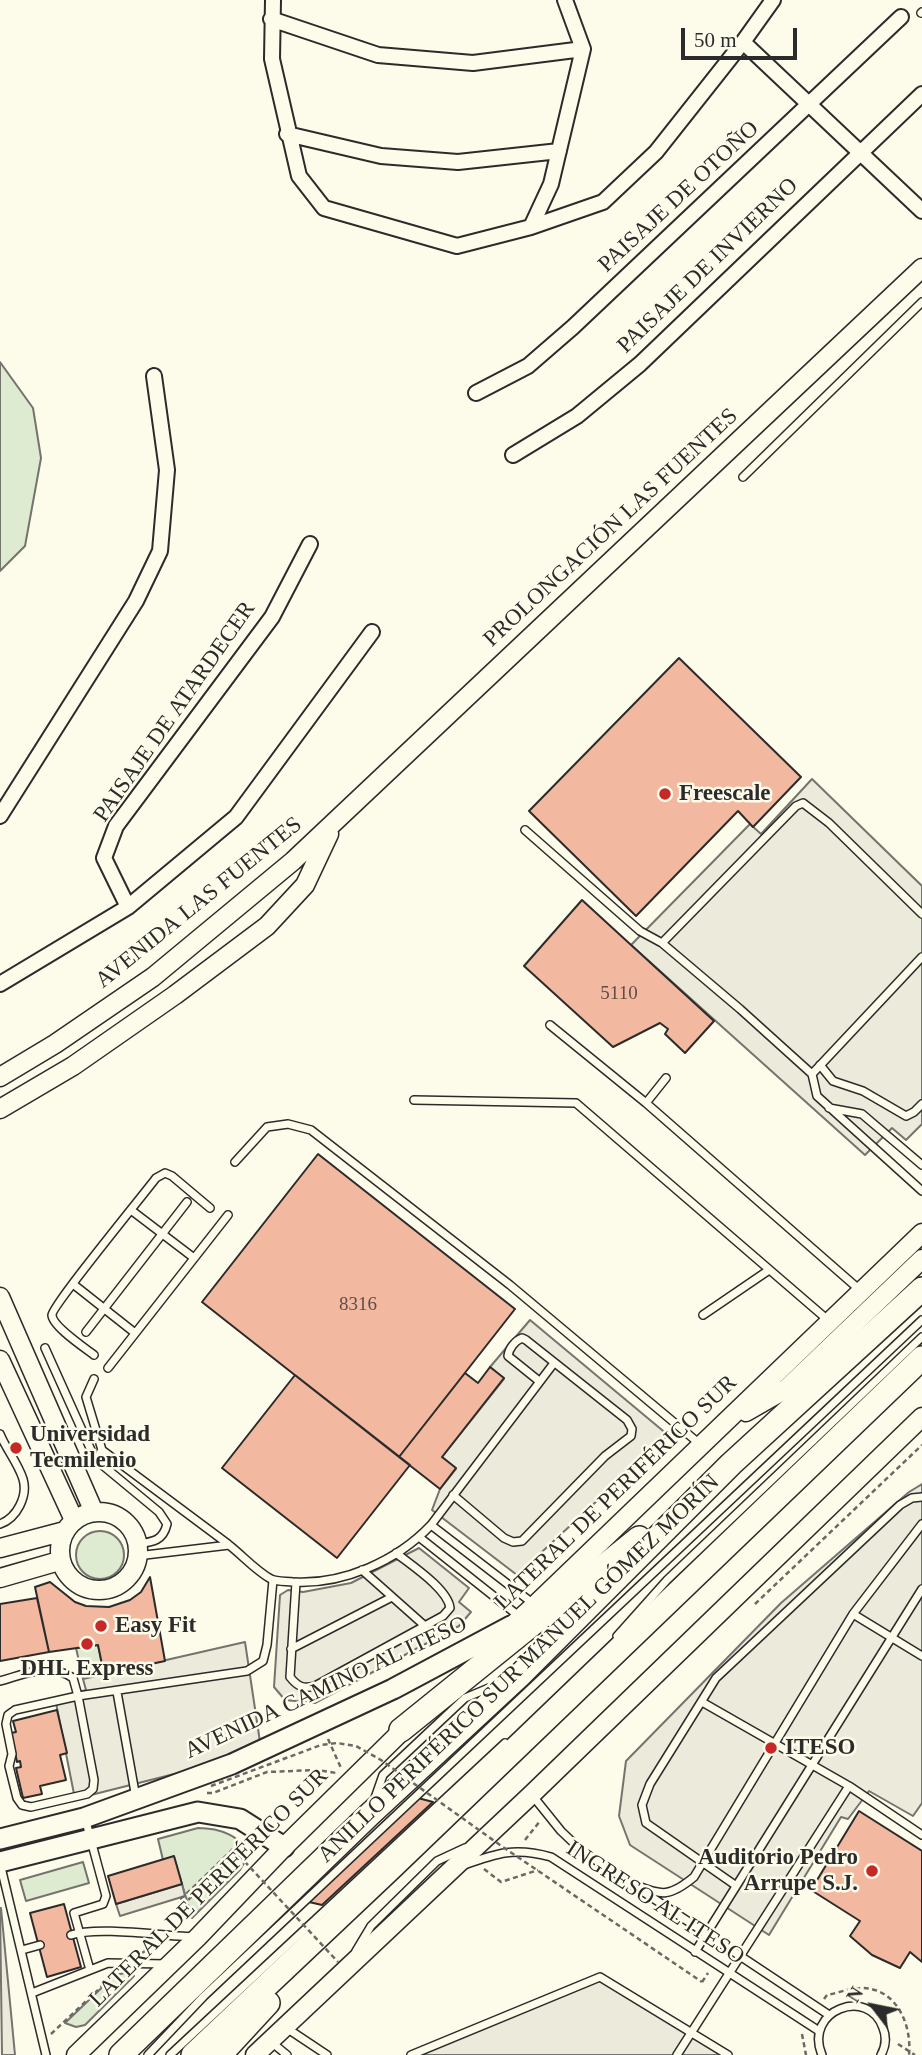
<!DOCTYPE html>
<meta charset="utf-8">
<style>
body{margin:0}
#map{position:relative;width:922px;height:2055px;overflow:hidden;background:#fdfbea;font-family:"Times New Roman",serif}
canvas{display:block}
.north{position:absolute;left:838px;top:1971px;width:70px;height:70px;-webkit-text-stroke:5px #fdfbea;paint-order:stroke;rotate:302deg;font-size:19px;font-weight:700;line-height:28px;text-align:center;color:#2b2b2b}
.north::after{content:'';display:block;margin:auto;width:24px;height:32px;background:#2b2b2b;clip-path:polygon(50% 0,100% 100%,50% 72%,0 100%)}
.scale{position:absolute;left:681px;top:28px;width:116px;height:32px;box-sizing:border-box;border:4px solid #2b2b2b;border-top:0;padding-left:9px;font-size:21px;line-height:24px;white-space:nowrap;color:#2b2b2b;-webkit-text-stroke:5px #fdfbea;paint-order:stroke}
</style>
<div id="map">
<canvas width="922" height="2055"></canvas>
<div class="north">N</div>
<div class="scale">50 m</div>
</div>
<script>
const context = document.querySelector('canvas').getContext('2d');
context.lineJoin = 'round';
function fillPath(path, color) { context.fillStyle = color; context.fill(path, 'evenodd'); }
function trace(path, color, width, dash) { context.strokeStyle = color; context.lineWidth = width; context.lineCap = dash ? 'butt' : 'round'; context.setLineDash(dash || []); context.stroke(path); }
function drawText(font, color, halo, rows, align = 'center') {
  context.font = font + ' "Times New Roman",serif'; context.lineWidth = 5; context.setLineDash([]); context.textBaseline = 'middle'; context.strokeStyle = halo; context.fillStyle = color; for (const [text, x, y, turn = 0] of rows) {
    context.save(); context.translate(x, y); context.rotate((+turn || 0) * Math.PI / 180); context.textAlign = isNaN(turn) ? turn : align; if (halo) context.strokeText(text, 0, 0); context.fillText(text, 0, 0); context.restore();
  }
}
const green = new Path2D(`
 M0 362 33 408 41 458 25 546 0 571Z
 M76 1555a24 24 0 1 1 48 0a24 24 0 1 1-48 0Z
 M98 1645 104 1674 83 1679 76 1648Z
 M198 1828C217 1828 245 1835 247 1858L240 1870 192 1918 174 1857 163 1860 158 1839Z
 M83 1862 89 1883 26 1901 20 1880Z
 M130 1972 134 1976 85 2025 76 2027 65 2023 115 1975Z`);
const parking = new Path2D(`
 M812 779 922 886V1124L906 1140 892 1128 865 1155 631 945 750 824 761 834Z
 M530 1320 668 1435 517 1575 432 1510 440 1489 456 1469 442 1457 504 1379 490 1367Z
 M922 1484V1803L913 1816 869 1791 848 1819 841 1817 769 1935 630 1845 619 1816 626 1761 781 1603 909 1492Z
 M419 1548 469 1588 459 1602 471 1612 459 1626 315 1703 285 1700 274 1687 280 1595 288 1590 303 1592 351 1583Z
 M245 1642 260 1742 206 1766 75 1799 55 1698 86 1690 83 1679Z
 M182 1884 185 1896 120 1916 116 1904Z
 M0 1908H1L15 2055H2Z
 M600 1977 727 2055H412Z`);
const building = new Path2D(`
 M679 658 801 777 753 827 738 811 636 916 529 811Z
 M582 900 714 1021 685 1053 665 1034 668 1029 660 1023 613 1047 524 966Z
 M318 1154 515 1309 399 1457 202 1302Z
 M490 1367 504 1378 442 1457 456 1468 440 1489 399 1457 465 1373 478 1383Z
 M295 1375 410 1465 337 1558 222 1468Z
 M150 1577 165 1661 104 1674 98 1645 49 1652 35 1587 50 1582 75 1602 86 1606 109 1607 130 1600 141 1592Z
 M37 1598 49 1652 0 1661V1604Z
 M57 1710 67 1753 60 1755 66 1780 40 1786 42 1794 23 1798 16 1768 21 1767 20 1761 17 1762 11 1733 16 1732 13 1721Z
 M418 1798 433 1802 322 1905 309 1902Z
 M859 1811 922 1851V1962L910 1952 900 1968 872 1955 850 1936 860 1921 811 1890Z
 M174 1856 182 1884 116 1904 108 1876Z
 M64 1904 81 1967 47 1977 30 1913Z`);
const path = new Path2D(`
 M755 1604 922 1445
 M328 1739 341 1768
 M207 1793H213L267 1772 317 1770 336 1773
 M525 1840 540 1821
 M233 1849 180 1900 184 1904 231 1858 240 1868
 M484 1869 501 1882 538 1870
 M142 1953 154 1945
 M702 1982 708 1973
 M824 1999 827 1995C838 1993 850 1988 860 1988 896 1987 912 2024 909 2055
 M51 2034 115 1974
 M802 2034 806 2055
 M898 2044 915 2055`);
const service = new Path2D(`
 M921 13 922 12
 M743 477 922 302
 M525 830 640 931 662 943 740 1009 812 1074 817 1096 922 1191
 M662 943 796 806 803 803 829 823 922 914
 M550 1025 646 1103 861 1291
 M820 1065 833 1081 863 1091 906 1116 914 1112 922 1104
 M812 1074 922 957
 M414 1100 576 1103 829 1321
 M646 1103 666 1078
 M829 1108 862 1114 922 1165
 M235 1162 267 1127 288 1124 311 1130 510 1285 701 1445
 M131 1210 194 1258
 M73 1284 135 1333
 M703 1315 769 1270
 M86 1332 187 1202
 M45 1348 95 1459 159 1512 167 1524C163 1541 153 1542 137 1544
 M94 1355C85 1348 52 1326 52 1315 52 1306 144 1194 156 1178L165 1173 172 1176 210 1208
 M108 1368 228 1215
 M94 1379 86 1397 102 1450 100 1453
 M0 1434C6 1449 18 1463 23 1479 28 1496 17 1518 0 1524
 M102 1450 228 1544
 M453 1495 504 1538 513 1542 522 1541 605 1456 631 1436 632 1429 627 1420 526 1340 522 1338C515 1341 509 1348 508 1356L539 1381
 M431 1525 535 1605
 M419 1537 520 1617
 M137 1556 229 1545C242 1555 256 1571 271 1579 277 1582 287 1581 293 1582 343 1585 397 1561 431 1525L554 1363
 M362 1570 425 1626
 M296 1582 290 1677C298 1687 303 1689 315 1686L443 1616 450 1608C448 1589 411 1565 396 1553
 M853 1614 922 1656
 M617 1636 667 1580 922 1337
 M291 1649 392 1597
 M0 1681C25 1674 49 1662 73 1678L78 1696 247 1671 263 1661 267 1645 273 1580
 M117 1692 136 1798
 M78 1696 94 1780 93 1789 87 1794 31 1807 22 1805 17 1798 9 1766 12 1754 6 1724 8 1715 15 1710Z
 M702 1702 849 1786 922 1835
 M532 1795 561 1831 582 1851 829 2015
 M375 1798 383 1775 465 1698 496 1685
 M85 1818 106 1896 103 1904 74 1913 90 1970
 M0 1863 46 2055
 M464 1865C497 1853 515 1847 551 1857L819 2031
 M627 1882C660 1893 665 1901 694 1877L853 1614 922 1524
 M735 1885 646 1823 642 1805 650 1784 716 1678 900 1505 912 1498 922 1497
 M71 1935C97 1926 164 1936 195 1937
 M22 1950 40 1945
 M356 1951 371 1926 437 1861 465 1848
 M695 1952 922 1589
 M32 1993 108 1963 167 1964
 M285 2027 327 2055
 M270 2041 287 2055
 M148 2055 204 1996 922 1320
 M170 2055 505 1743
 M411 2055 600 1977 728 2055
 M677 2055 849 1786
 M822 2055C803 2010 869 1986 883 2028 887 2038 886 2046 881 2055`);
const minor = new Path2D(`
 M273 0 272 59 299 176 324 208 457 246 531 227 603 202 656 152 743 42 773 0
 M271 19 378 55 473 63 583 49
 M743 42 922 211
 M287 134 381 156 458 162 559 151
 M531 227 551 184 583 49 565 0
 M476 393 528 366 573 327 901 17
 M513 455 577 416 640 364 922 94
 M0 816 136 601 160 551 167 470 154 376
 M128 907 104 858 116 826 272 617 310 544
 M0 984 128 907 236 817 372 632`);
const tertiary = new Path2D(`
 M0 1077 55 1044 153 977 293 861 922 268
 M0 1109 73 1066 175 995 267 926 305 885 329 834
 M0 1297 94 1512
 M0 1360 74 1520
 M746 1412 786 1389 922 1259
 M60 1551a39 39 0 1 1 78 0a39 39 0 1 1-78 0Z
 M0 1548 65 1531
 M0 1578 59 1561
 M502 1635 535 1605 922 1233
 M76 2055 198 1937 284 1847 411 1722
 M255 2055 532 1794 922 1417`);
const secondary = new Path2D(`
 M0 1839 84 1818 232 1764 393 1689 511 1626
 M0 1862 198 1812 240 1819 284 1847`);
const trunk = new Path2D(`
 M401 1730 639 1538
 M121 2055 369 1815 519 1676 731 1464 922 1289
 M193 2055 390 1869 922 1358
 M220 2055 268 2003`);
const pathBridge = new Path2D(`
 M211 1786 321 1745 337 1743 356 1746 381 1760 500 1845 702 1982
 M233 1849 338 1962`);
const markers = [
 [665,794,7,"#c62828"],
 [16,1448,7,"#c62828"],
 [101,1626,7,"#c62828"],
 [87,1644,7,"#c62828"],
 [771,1748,7,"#c62828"],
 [872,1871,7,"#c62828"]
];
const numberNames = [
 ["5110",619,994],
 ["8316",358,1305]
];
const streetNames = [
 ["PAISAJE DE OTOÑO",679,197,-43],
 ["PAISAJE DE INVIERNO",708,266,-44],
 ["PROLONGACIÓN LAS FUENTES",611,528,-43],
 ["PAISAJE DE ATARDECER",175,712,-55],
 ["AVENIDA LAS FUENTES",199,903,-39],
 ["LATERAL DE PERIFÉRICO SUR",616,1493,-44],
 ["ANILLO PERIFÉRICO SUR MANUEL GÓMEZ MORÍN",519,1669,-44],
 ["AVENIDA CAMINO AL ITESO",326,1688,-25],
 ["LATERAL DE PERIFÉRICO SUR",209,1888,-45],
 ["INGRESO AL ITESO",655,1903,33]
];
const poiNames = [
 ["Freescale",679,794],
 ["Universidad",30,1435],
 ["Tecmilenio",30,1461],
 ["Easy Fit",115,1626],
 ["DHL Express",87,1669,"center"],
 ["ITESO",785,1748],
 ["Auditorio Pedro",858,1858,"right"],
 ["Arrupe S.J.",858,1884,"right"]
];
fillPath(green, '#deebd1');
trace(green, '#74746e', 2);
fillPath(parking, '#eceadb');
trace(parking, '#74746e', 2);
fillPath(building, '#f2b8a0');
trace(building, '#2b2b2b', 2);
trace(service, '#2b2b2b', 10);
trace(minor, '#2b2b2b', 18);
trace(tertiary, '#2b2b2b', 21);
trace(secondary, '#2b2b2b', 23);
trace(trunk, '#2b2b2b', 26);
trace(path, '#6a6964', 2.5, [5, 3.5]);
trace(service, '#fdfbea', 7);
trace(minor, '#fdfbea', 14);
trace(tertiary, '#fdfbea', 18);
trace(secondary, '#fdfbea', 19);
trace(trunk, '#fdfbea', 23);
trace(pathBridge, '#6a6964', 2.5, [5, 3.5]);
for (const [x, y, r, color] of markers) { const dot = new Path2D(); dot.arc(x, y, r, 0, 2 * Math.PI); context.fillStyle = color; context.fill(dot); trace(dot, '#fdfbea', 2.5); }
drawText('19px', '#5d4e48', null, numberNames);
drawText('23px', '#2b2b2b', '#fdfbea', streetNames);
drawText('bold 23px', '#2b2b2b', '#fdfbea', poiNames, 'left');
</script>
